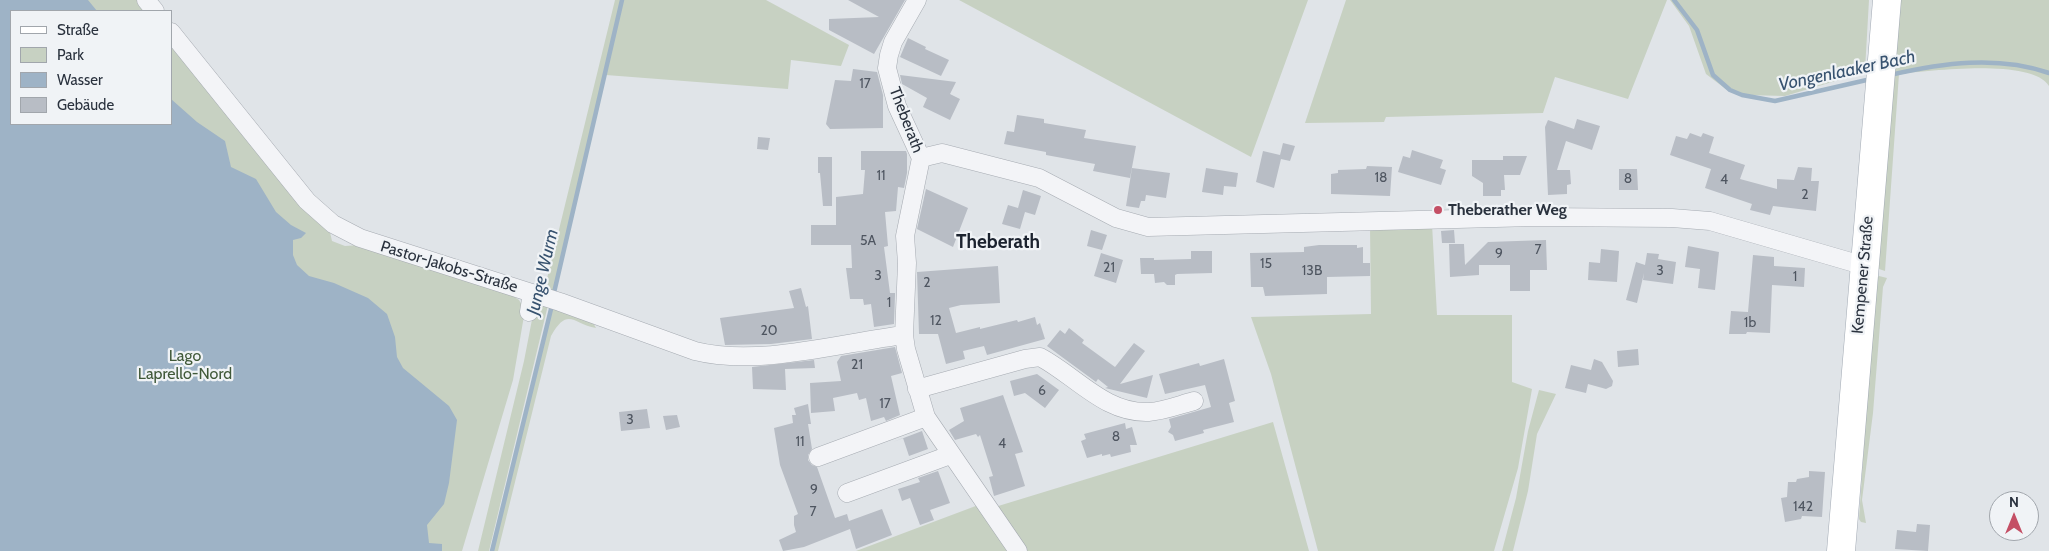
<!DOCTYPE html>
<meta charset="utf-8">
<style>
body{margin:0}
#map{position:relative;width:2049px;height:551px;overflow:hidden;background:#e0e4e8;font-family:Cabin,sans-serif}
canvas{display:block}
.legend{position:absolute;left:10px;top:10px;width:162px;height:115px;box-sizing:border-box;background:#f0f3f6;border:1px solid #a1a6ac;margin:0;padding:6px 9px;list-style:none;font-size:15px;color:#2a323e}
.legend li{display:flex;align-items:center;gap:10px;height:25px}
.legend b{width:25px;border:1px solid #a1a6ac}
.north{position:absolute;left:1989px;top:491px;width:50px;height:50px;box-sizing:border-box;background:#f0f3f6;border:1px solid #a1a6ac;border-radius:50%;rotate:0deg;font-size:14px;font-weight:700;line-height:20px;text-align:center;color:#2a323e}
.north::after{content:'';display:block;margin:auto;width:18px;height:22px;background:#c44f65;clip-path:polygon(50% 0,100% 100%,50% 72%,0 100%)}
</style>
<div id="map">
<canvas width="2049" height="551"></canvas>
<ul class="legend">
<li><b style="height:6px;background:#fff"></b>Straße</li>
<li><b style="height:14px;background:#c7d1c2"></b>Park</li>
<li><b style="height:14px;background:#9eb3c6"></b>Wasser</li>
<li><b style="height:14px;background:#b8bdc5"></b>Gebäude</li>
</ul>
<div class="north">N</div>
</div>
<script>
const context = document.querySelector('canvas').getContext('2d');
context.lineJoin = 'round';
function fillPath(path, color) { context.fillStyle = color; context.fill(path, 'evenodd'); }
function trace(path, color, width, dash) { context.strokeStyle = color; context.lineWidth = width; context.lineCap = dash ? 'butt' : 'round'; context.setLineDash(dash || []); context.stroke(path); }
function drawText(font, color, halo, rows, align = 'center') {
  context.font = font + ' Cabin,sans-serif'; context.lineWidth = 4.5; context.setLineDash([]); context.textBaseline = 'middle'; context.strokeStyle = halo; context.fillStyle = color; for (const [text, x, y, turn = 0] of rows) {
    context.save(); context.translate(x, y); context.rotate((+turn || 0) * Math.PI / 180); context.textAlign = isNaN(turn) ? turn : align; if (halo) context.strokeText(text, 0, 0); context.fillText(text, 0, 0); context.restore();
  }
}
const green = new Path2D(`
 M0 0H139L148 11H11V124H171V41L329 228 332 241 345 246 359 245 509 293 519 300 525 310 513 380 462 551H0Z
 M615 0H766L849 45 841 66 791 60 788 89 606 75 555 290 544 291Z
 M959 0H1308L1251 157Z
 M1346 0H1667L1628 99 1555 77 1543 113 1386 117 1384 122 1305 123Z
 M1670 0H1869L1865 70 1859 74 1785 96 1746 95 1727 90 1706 74 1689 26Z
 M1899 0H2049V86C2032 58 1929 71 1899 74L1885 271 1879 269 1877 267Z
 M1432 224 1437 315H1512V382L1532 389 1518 468 1494 551H1318L1271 374 1251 317 1371 314 1370 226Z
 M1879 276 1887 278 1883 287 1873 413 1862 500 1866 523 1861 522 1859 519 1875 280Z
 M537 302 548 305 489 551H478L524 361 535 304Z
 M553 307 591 319 596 328C573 324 568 306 551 336L498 551H493Z
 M1539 390 1556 394 1537 434 1528 491 1513 551H1502L1516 498 1528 431Z
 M1273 422 1309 551H1025L995 507Z
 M981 504 1014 551H856Z`);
const water = new Path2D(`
 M0 0H88L97 11H11V124H171V99L197 122 225 141 231 167 256 179 276 212 291 225 306 233 301 238 293 240V255L297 265 309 276 334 283 368 298 387 314 395 337 397 357 403 368 449 406 457 420 449 483 444 504 427 525 429 543 442 544V551H0Z`);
const stream = new Path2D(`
 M1674 0 1697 30 1713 75 1730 90 1742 95 1775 101 1871 79
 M1890 75C1942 63 1997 55 2049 73
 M553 297 622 0
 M492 551 552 305`);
const building = new Path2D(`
 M848 0H905L874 54 829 30V19L879 17Z
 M908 38 926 47 925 49 949 60 941 76 900 57Z
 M853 69 877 72 883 95V128L830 129 826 124 835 80 851 81Z
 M900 75 956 82 950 94 960 99 950 120 923 107 927 98 902 84Z
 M1017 115 1044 119V123L1086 130 1084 138 1136 146 1130 178 1093 171 1095 164 1046 155V152L1004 144 1007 131 1014 132Z
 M1577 119 1600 126 1592 150 1566 141 1557 170H1570L1571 184 1567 185V194L1548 195 1545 127 1548 120 1574 129Z
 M1690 133 1701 137 1703 133 1714 137 1709 153 1745 165 1740 179 1777 189V179L1794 180 1798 167 1812 168 1811 181H1819L1816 211 1773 206 1770 215 1750 210 1752 204 1705 188 1711 169 1670 155 1676 136 1687 139Z
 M758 137 770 138 768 150 757 149Z
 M1283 143 1295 146 1290 161 1281 159 1274 188 1256 182 1263 151 1280 155Z
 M1412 150 1443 160 1440 168 1446 170 1441 185 1398 172 1403 156 1410 158Z
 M861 151H906L907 154V173L904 188 898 187 896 211 885 212 888 246 884 247 890 293H895V295L894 324 874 327 871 304 864 305 863 299H850L846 268H852L851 245H811V225H836V197L863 194 865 170H861Z
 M1503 156H1527L1520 175H1504L1505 190H1501V196H1483V183L1472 176V160H1503Z
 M818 157H832V206H823L820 173H818Z
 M1367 166 1392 167 1390 196 1331 194V174L1338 173V170L1366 169Z
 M1132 168 1170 173 1166 198 1146 195 1145 201H1141L1139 208 1126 206Z
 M1206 168 1238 173 1236 187 1224 186 1223 195 1202 192Z
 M1619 169H1637L1638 190H1619Z
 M926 189 968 208 953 247 917 229Z
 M1023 190 1041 196 1035 215 1025 212 1020 229 1002 224 1008 205 1018 208Z
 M1091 230 1107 235 1102 250 1087 246Z
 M1454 230 1455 243H1442L1441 231Z
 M1546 240 1547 270H1530V291H1510V265H1479V275L1450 277 1449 244H1464L1465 265 1488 242Z
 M1319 245H1357V248L1363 247V263H1370V276L1327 277V294L1265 296 1263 287H1251L1250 253 1304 252V247Z
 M1688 246 1719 252 1715 290 1698 288 1700 269 1685 267Z
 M1601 249 1619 251 1617 282 1588 280 1589 262 1600 263Z
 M1191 251H1212V273L1177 274 1175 275V285H1167L1164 282 1155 283 1154 274H1141L1140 258H1154V260L1191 259Z
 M1101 253 1123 260 1116 283 1094 276Z
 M1647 253 1659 254 1658 259 1676 262 1673 284 1643 280 1644 273 1637 303 1626 300 1636 262 1645 265Z
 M1753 255 1774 257V266L1805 268 1804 287 1772 285 1770 333 1747 332 1746 334H1729L1731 311 1748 312Z
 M998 266 1000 303 961 305 949 308 956 333 980 327V329L1017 320 1018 322 1035 317 1037 325 1040 323 1045 339 987 355 984 346 963 351 965 359 946 364 938 334H919L917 272Z
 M801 288 806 307 808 306 812 339 771 344 725 345 720 318 794 308 789 291Z
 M1069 328 1084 340 1082 343 1115 367 1134 343 1145 351 1120 384 1153 375 1147 398 1105 388 1108 387 1098 379 1096 382 1047 346 1060 330 1065 334Z
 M895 347 902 373 891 376 900 415 886 421 884 417 871 421 866 398 859 400 857 393 833 398 835 411 811 413 810 383 841 381 837 362 841 356Z
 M1638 349 1639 365 1618 367 1617 351Z
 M1224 359 1235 401 1229 403 1234 422 1203 430 1204 433 1175 441 1173 435 1168 432 1171 427 1169 419 1211 407 1205 385 1165 394 1159 374 1199 363 1200 366Z
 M1594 359 1602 362 1613 381 1612 386 1606 389 1588 384 1586 393 1565 388 1571 365 1591 370Z
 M814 360 815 368 785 369 786 390 753 389 752 367Z
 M1037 374 1059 390 1045 408 1025 393 1014 396 1010 381Z
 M1003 395 1023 452 1015 454 1025 486 994 496 989 477 993 476 980 435 978 437 976 434 955 440 949 430 964 421 960 408Z
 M808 404 811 424H808L812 449 808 455V460L812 465 817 467 835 518 847 514 849 521 882 509 892 535 856 549 850 529 804 547 783 551 779 540 796 532 794 525V516L798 514 780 465 774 428 793 423 792 415H796L794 408Z
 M647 409 650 428 621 431 619 412Z
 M677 415 680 427 666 430 663 416Z
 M1125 423 1126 429 1132 427 1137 445H1130L1131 452 1111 457 1110 454 1102 456V454L1087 458 1081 441 1086 439 1084 434Z
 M922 431 928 449 909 456 903 438 893 442Z
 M938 471 950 503 930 510 934 520 920 525 910 498 902 501 898 489 920 482 918 478Z
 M1809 471 1825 472 1822 517 1802 516 1801 519 1785 522 1781 498 1787 497 1788 482H1796L1797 479 1809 477Z
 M1917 524 1930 525 1928 551 1895 549 1897 530 1916 532Z`);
const street = new Path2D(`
 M146 0 155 11
 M171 32 307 201 333 224 360 238 560 302 695 351C758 367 840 343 904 335L906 349 926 417 1018 551
 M921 158 942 153 1039 178 1116 218 1148 227 1534 217 1672 218 1710 221 1865 266
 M529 312 532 293
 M904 335 907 263 905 236 921 158 897 106 887 68 889 55 893 42 917 0
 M917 389 1025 359 1040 357C1076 376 1105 414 1149 412 1164 411 1179 405 1194 401
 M818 457 926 417
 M847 493 950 455`);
const primary = new Path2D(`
 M1841 551 1887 0`);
const markers = [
 [1438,210,5,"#c44f65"]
];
const numberNames = [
 ["17",865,84],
 ["11",881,176],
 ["18",1381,178],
 ["8",1628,179],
 ["4",1724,180],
 ["2",1805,195],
 ["5A",868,241],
 ["7",1538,250],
 ["9",1499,254],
 ["15",1266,264],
 ["21",1109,268],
 ["13B",1312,271],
 ["3",1660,271],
 ["3",878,276],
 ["1",1795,277],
 ["2",927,283],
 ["1",889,303],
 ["12",936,321],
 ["1b",1750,323],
 ["20",769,331],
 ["21",857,365],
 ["6",1042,391],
 ["17",885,404],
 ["3",630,420],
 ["8",1116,437],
 ["11",800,442],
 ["4",1002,444],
 ["9",814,490],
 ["142",1803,507],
 ["7",813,512]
];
const streetNames = [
 ["Theberath",906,120,69],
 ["Pastor-Jakobs-Straße",449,267,17],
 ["Kempener Straße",1863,275,-85]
];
const poiNames = [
 ["Theberather Weg",1448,210]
];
const parkNames = [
 ["Lago",185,356],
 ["Laprello-Nord",185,374]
];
const waterNames = [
 ["Vongenlaaker Bach",1847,71,-12],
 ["Junge Wurm",543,272,-77]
];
const quarterNames = [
 ["Theberath",998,242]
];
fillPath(green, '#c7d1c2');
fillPath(water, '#9eb3c6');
trace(stream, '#9eb3c6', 4.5);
fillPath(building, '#b8bdc5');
trace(street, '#a6abb2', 19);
trace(primary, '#a1a9b3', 29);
trace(street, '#f3f4f7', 18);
trace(primary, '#fff', 28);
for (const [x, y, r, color] of markers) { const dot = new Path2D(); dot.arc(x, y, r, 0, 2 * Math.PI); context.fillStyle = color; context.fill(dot); trace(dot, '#f0f3f6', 2); }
drawText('14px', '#4e5560', null, numberNames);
drawText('16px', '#2a323e', '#f0f3f6', streetNames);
drawText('bold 16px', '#2a323e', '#f0f3f6', poiNames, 'left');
drawText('16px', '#405939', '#f0f3f6', parkNames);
drawText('italic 18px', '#37526f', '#f0f3f6', waterNames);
drawText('bold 19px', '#1c232f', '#f0f3f6', quarterNames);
</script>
